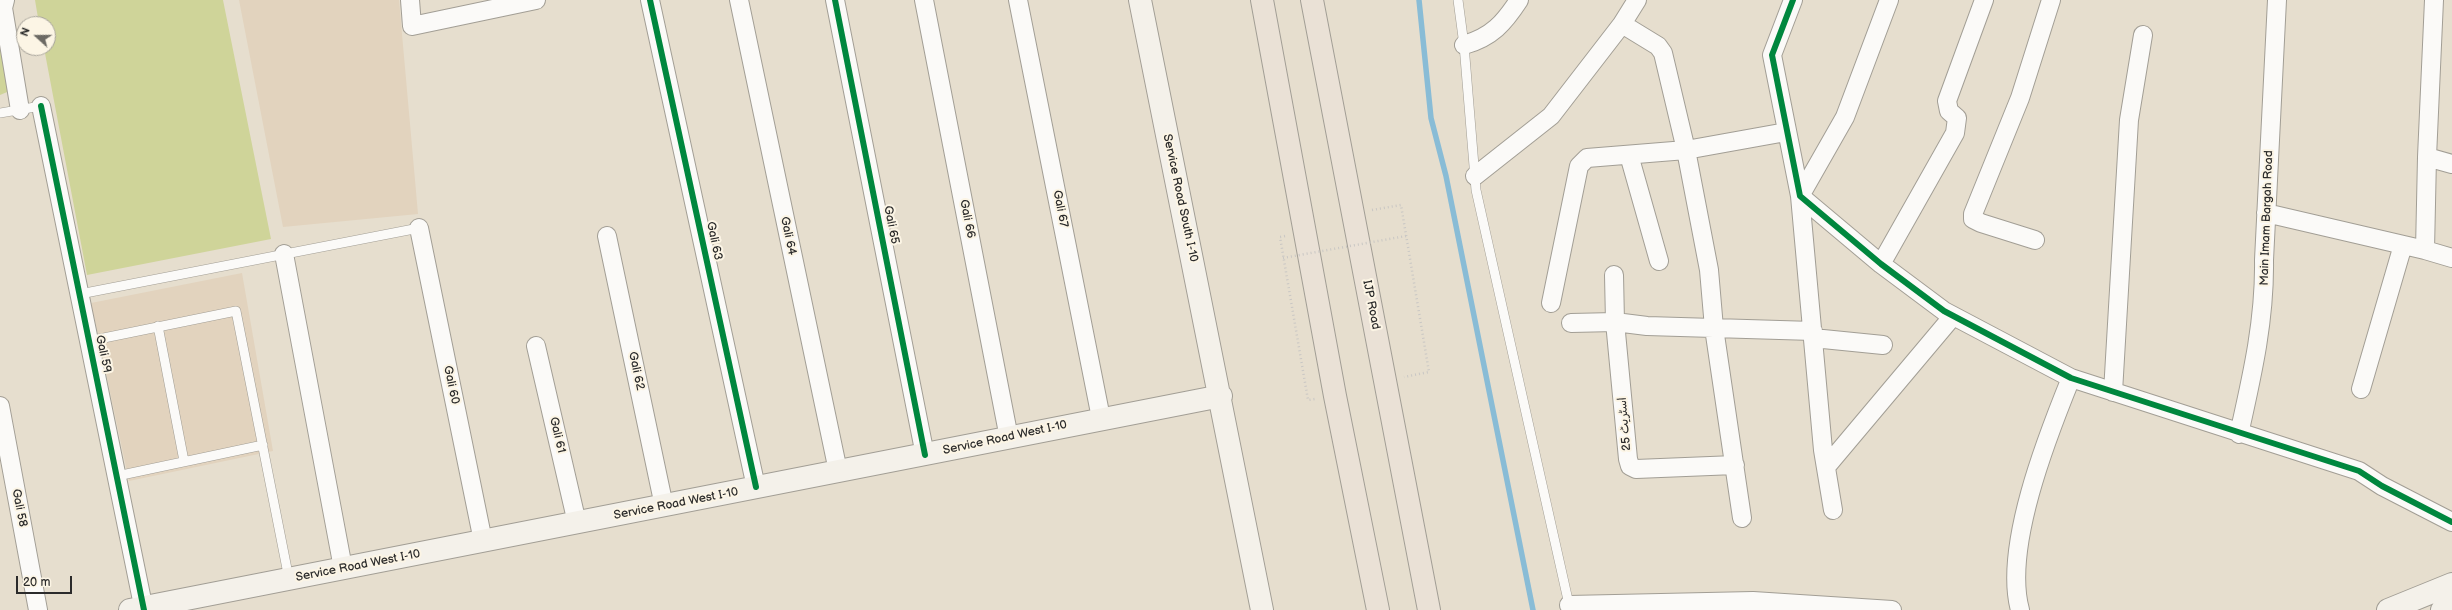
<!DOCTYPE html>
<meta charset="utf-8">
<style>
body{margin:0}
#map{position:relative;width:2452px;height:610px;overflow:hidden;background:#e6dece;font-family:"Balsamiq Sans",sans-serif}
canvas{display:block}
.north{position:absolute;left:16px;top:16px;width:40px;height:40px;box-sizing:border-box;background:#fcf5e5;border:1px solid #a8a49b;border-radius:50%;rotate:291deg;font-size:11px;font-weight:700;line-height:16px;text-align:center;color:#2b2b2b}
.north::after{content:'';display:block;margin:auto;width:14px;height:18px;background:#6c6a64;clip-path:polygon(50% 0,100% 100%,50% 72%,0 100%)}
.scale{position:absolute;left:16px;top:576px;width:56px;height:18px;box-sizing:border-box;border:2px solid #2b2b2b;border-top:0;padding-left:5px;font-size:12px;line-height:14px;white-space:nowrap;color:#2b2b2b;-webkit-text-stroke:3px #fcf5e5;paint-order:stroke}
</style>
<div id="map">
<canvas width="2452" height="610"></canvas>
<div class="north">N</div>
<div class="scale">20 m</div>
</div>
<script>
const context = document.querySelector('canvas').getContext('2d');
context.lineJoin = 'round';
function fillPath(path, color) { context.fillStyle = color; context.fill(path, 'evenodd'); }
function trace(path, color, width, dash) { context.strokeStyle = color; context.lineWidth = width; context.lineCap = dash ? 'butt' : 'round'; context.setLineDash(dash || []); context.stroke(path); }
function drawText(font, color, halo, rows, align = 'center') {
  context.font = font + ' "Balsamiq Sans","Playpen Sans Arabic",sans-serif'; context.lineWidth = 4; context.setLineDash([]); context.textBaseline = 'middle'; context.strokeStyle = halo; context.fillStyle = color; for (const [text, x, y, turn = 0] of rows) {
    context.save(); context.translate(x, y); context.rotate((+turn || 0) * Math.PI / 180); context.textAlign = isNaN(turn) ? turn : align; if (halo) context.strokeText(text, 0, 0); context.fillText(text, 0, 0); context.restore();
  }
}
const built = new Path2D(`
 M239 0H399L418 214 283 227Z
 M242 273 273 451 129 481 91 303Z`);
const green = new Path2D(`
 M35 0H223L271 239 87 275 44 48H48V24H39Z
 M0 35 12 90 0 95Z`);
const stream = new Path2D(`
 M1419 0 1431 118 1446 176 1533 610`);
const path = new Path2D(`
 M1372 210 1401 205 1429 372 1404 377
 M1285 236 1280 237 1308 400 1315 399`);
const lane = new Path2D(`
 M1458 0 1464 45 1476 190 1570 609
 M0 113 41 106
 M80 294 419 228
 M158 326 184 461
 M89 341 236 311 289 579
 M117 476 263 445`);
const street = new Path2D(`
 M5 0 3 8 20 110
 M410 0 412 26 536 0
 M650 0 756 487
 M739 0 838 471
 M835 0 925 455
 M924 0 1009 438
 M1018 0 1101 418
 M1793 0 1772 55 1800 196 1881 264 1944 311 2071 378 2359 471 2382 486 2452 522
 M1622 24 1658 46 1663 53 1686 150 1709 270 1714 328 1742 518
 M1464 45C1492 37 1504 23 1519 0
 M41 106 144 610
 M1629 155 1659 261
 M2427 157 2452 164
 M1475 176 1551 116 1622 24 1637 0
 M2266 213 2425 250 2427 157 2434 0
 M419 228 483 541
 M607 236 664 506
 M2035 240 1981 223 1973 219V214L2020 98 2051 0
 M2425 250 2452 258
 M284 254 343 568
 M1881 264 1955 133 1957 118 1949 111 1947 101 1984 0
 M1614 275 1615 322 1628 459 1630 466 1636 469 1735 465
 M1551 303 1579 166 1587 158 1686 150 1786 132
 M1571 323 1615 322 1647 326 1813 331
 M1813 338 1883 345
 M536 346 577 523
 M2361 389 2403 245
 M2113 392 2129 120 2143 35
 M0 406 38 610
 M2239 434C2252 376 2265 320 2264 260L2277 0
 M1826 467 1953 316
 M1833 510 1823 450 1800 196 1845 117 1889 0
 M1569 605 1753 601 1892 610
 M2020 610C2003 548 2047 437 2071 378`);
const secondary = new Path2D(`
 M1140 0 1262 610
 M130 610 1221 396
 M2388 610 2452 584
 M2442 610 2452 606`);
const highway = new Path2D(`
 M1262 0 1335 396 1378 610
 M1312 0 1429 610`);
const pathBridge = new Path2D(`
 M1283 258 1406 236`);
const cycleway = new Path2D(`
 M650 0 756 487
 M835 0 925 455
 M1793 0 1772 55 1800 196 1881 264 1944 311 2071 378 2359 471 2382 486 2452 522
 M41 106 144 610`);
const streetNames = [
 ["Service Road South I-10",1180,198,78],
 ["Gali 67",1060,209,79],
 ["Main Imam Bargah Road",2267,218,-88],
 ["Gali 66",967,219,79],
 ["Gali 65",891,225,79],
 ["Gali 64",788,236,78],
 ["Gali 63",714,241,78],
 ["IJP Road",1371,305,79],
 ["Gali 59",103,354,78],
 ["Gali 62",636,371,78],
 ["Gali 60",451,385,78],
 ["اسٹریٹ 25",1625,424,-95],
 ["Gali 61",557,435,77],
 ["Service Road West I-10",1005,438,-12],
 ["Service Road West I-10",676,504,-11],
 ["Gali 58",19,508,79],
 ["Service Road West I-10",358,566,-11]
];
fillPath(built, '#e2d3be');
fillPath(green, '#cfd499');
trace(stream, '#89bcd6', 5.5);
trace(lane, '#a29e95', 10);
trace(street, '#a29e95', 20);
trace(secondary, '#a29e95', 24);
trace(highway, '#a29e95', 24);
trace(path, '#c9c7c4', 2.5, [1, 3]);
trace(lane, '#fbfaf8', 9);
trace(street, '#fbfaf8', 18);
trace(secondary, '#f4f1ea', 22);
trace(highway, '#eae1d6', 22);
trace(pathBridge, '#c9c7c4', 2.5, [1, 3]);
trace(cycleway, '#00873e', 6);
drawText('12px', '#2b2b2b', '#fcf5e5', streetNames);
</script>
